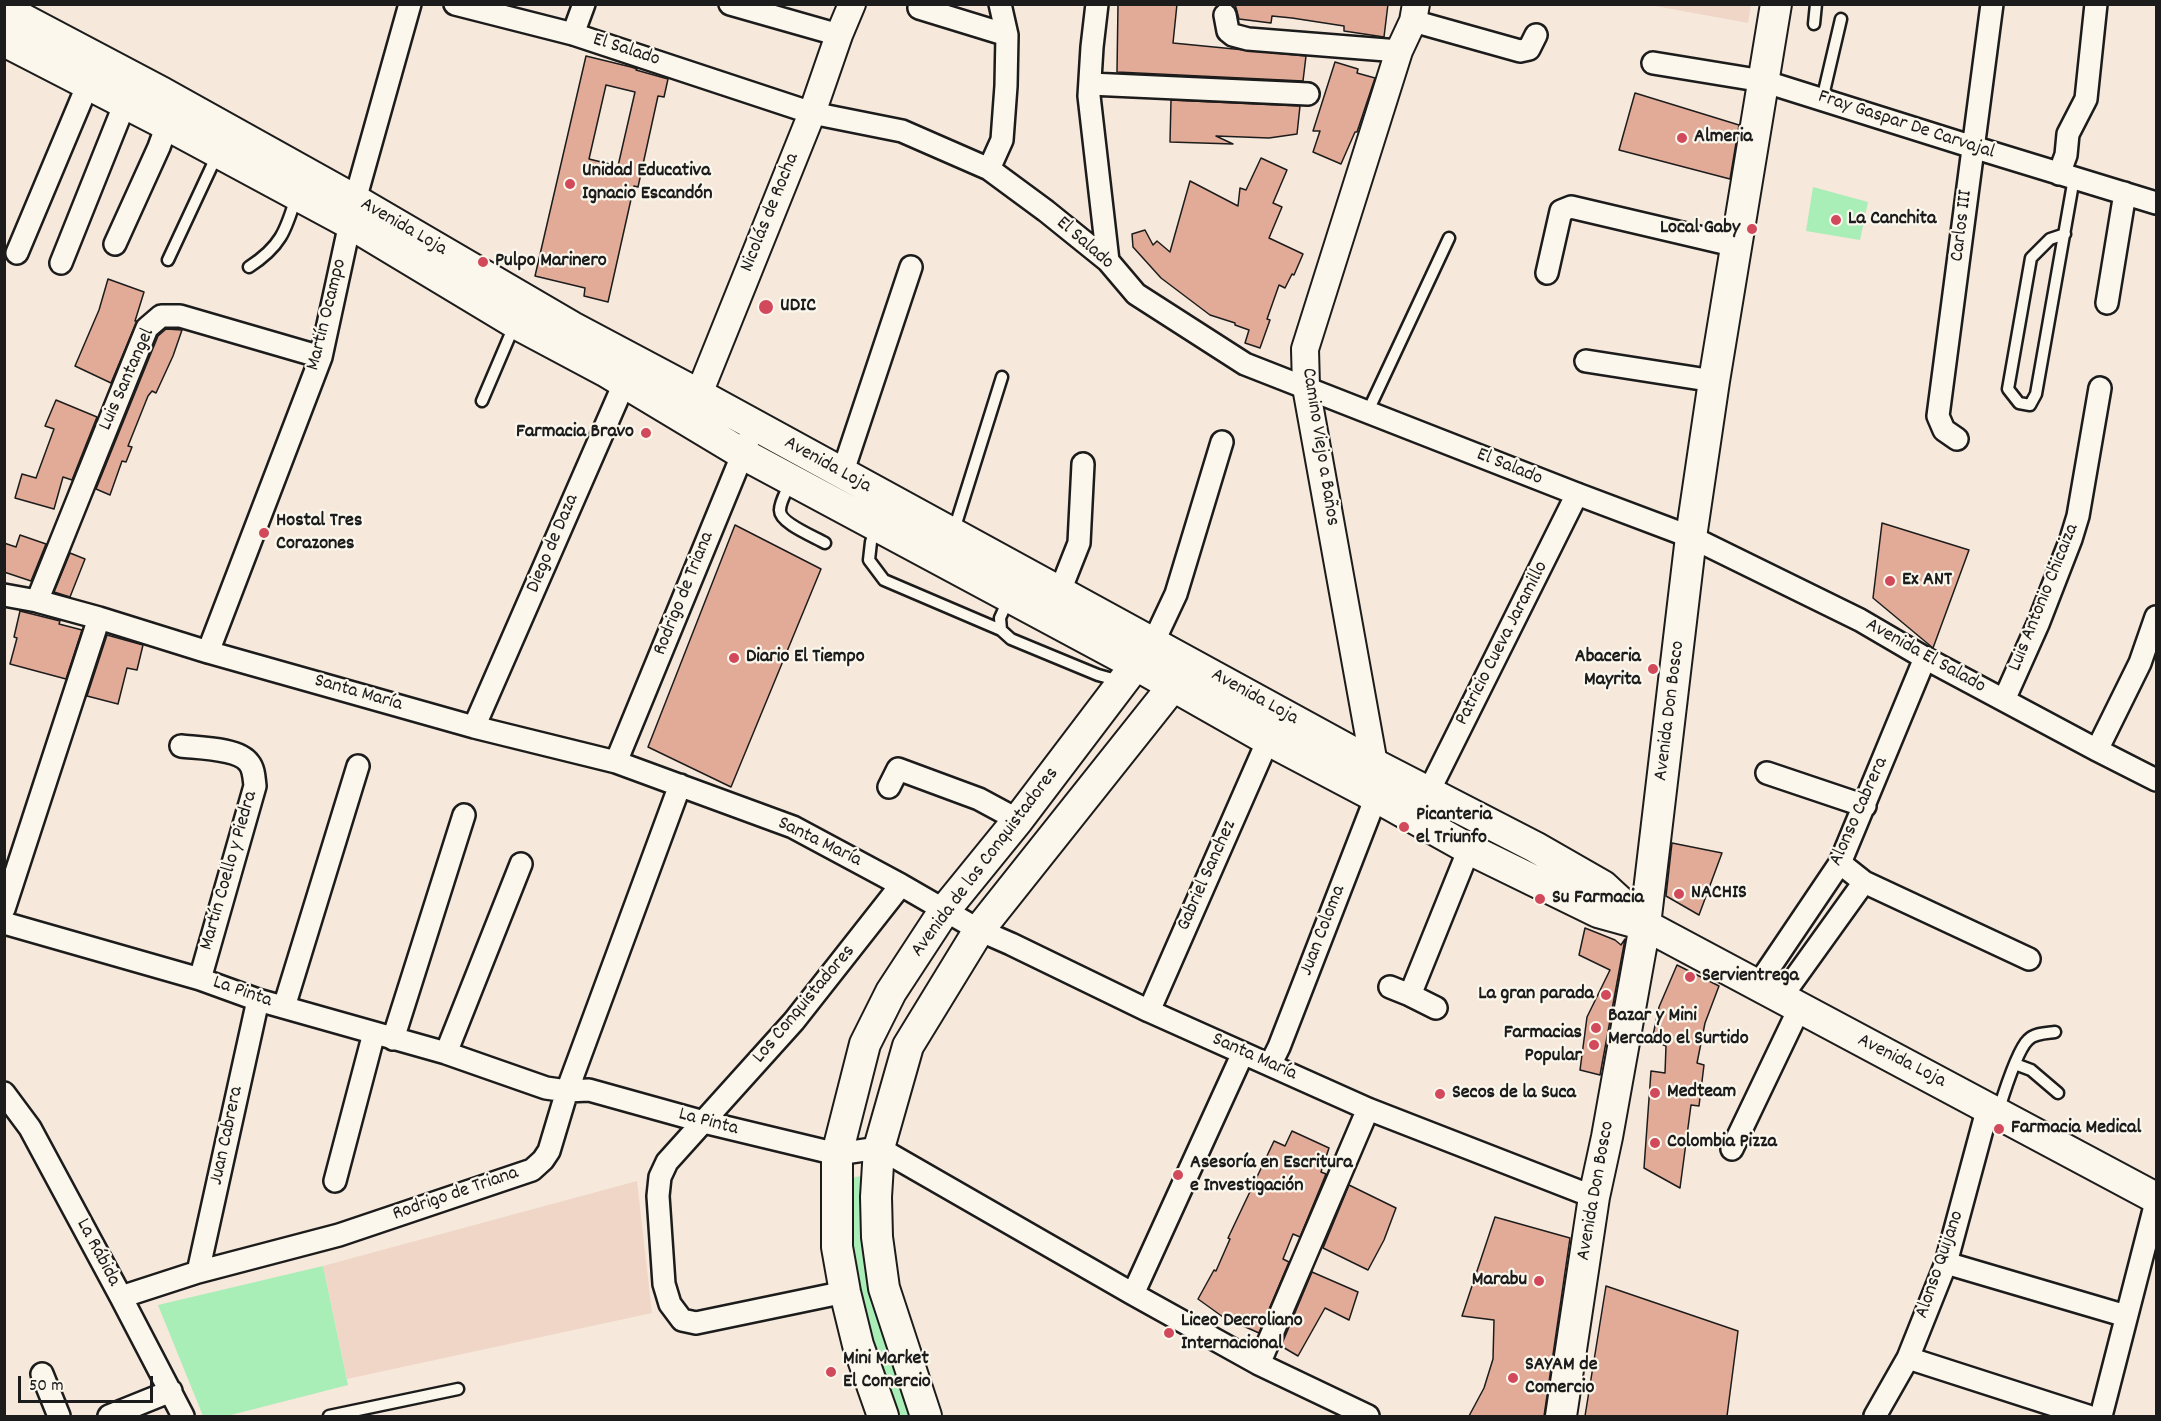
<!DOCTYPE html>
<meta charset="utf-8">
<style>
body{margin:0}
#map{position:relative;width:2161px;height:1421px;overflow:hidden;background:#f6e8db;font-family:Dekko,sans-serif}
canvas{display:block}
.frame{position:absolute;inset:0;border:6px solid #1c1c1c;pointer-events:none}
.scale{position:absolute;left:18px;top:1376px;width:135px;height:27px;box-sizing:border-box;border:3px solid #1c1c1c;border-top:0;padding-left:8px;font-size:18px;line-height:21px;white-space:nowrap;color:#1c1c1c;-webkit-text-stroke:4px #fbf7ec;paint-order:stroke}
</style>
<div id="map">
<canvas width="2161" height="1421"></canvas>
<div class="frame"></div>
<div class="scale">50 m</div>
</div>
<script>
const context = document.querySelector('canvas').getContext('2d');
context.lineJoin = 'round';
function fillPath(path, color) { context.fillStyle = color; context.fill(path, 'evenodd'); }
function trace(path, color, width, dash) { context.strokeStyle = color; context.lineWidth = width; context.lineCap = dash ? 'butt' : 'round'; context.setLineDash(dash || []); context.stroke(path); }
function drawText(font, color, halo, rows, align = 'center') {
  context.font = font + ' Dekko,sans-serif'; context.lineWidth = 4.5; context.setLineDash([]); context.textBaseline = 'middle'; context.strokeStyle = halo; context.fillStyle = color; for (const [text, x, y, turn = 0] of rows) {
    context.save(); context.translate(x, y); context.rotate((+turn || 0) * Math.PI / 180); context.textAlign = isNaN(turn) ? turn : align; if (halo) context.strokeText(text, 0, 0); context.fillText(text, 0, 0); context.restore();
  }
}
const built = new Path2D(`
 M1650 5 1751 4V5L1748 23Z
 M637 1181 652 1313 347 1379 323 1266Z`);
const green = new Path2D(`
 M1813 187 1868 202 1860 240 1806 231Z
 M863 1176 913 1416H896L863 1307 853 1259 850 1187 855 1177Z
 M323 1266 348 1385 227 1416H203L158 1305Z`);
const building = new Path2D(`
 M1118 4H1177L1173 43 1306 56 1303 81 1117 72Z
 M1235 4H1388L1384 37 1344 31V26L1292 18 1272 16 1271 23 1239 19Z
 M586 56 631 67 637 69 636 70 668 79 664 97 658 96 638 187 634 186 608 302 584 296 585 288 535 276ZM606 85 635 92 618 166 589 159Z
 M1335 62 1358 69 1357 73 1375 78 1357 132H1355L1341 164 1313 152 1320 131H1313Z
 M1635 93 1739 125 1730 179 1619 150Z
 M1171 100 1300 106 1297 134 1269 138 1216 136 1233 144 1170 142Z
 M1261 158 1287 170 1273 203 1282 207 1269 238 1303 254 1294 275 1292 274 1285 288 1279 285 1267 319 1270 320 1260 348 1245 343 1249 330 1235 325V323L1210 315 1161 278 1133 247 1132 234 1145 230 1153 245 1157 241 1170 252 1190 181 1238 206 1240 188 1246 190Z
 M108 279 144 292 135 321H137L111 383 75 366 99 310Z
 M166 329 182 330 173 356 156 393 152 391 148 396 128 446 132 447 126 462 122 461 110 495 96 489 158 336Z
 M56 400 97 417 72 480 63 477 54 509 15 498 22 474 36 478 54 429 45 426Z
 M1882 523 1969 550 1933 648 1873 598Z
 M735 525 821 569 731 787 648 747Z
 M20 535 46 544 31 581 4 572V543L16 547Z
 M70 553 85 559 70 597 54 592Z
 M20 611 60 621 59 624 82 630 66 679 10 664 17 638 14 637Z
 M107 635 143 645 137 670 127 668 118 704 87 696Z
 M1672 843 1722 853 1699 915 1666 896Z
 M1585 928 1615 940 1621 945 1625 939 1600 1075 1580 1070 1587 1017 1610 970 1579 955Z
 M1677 965 1719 986 1705 1023 1697 1063 1704 1065 1699 1106 1691 1105 1680 1188 1644 1168 1651 1071 1665 1073 1666 1046 1652 1040 1659 1007Z
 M1292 1131 1329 1148 1321 1172 1326 1174 1300 1237 1293 1234 1283 1259 1289 1262 1259 1333 1223 1317 1198 1299 1214 1270 1216 1271 1230 1239 1228 1238 1274 1141 1285 1146Z
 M1349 1185 1396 1208 1384 1240 1368 1270 1323 1248Z
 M1495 1217 1570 1238 1544 1416H1469L1484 1388 1493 1359 1494 1320 1462 1316Z
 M1312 1272 1358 1292 1349 1320 1325 1308 1298 1356 1281 1346Z
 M1606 1286 1738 1331 1727 1416H1585Z`);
const service = new Path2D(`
 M1814 24 1816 4
 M1822 100 1841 19
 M2065 234 2050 239 2031 258 2008 389 2019 403 2030 405 2036 394 2074 178
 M168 260 217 155
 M249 267C280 247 286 231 296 197
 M482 401 514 326
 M1368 411 1449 238
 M790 483C787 491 780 501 780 510 779 523 815 537 825 543
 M876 527 871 542 869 560 884 580 1001 630
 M954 530 1002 377
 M1009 598 1000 618 1001 630 1011 639 1098 675 1120 681
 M2015 1064 2031 1070 2058 1093
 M1998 1112C2003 1096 2017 1050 2028 1040 2034 1033 2047 1033 2055 1032
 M329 1416 458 1389`);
const minor = new Path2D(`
 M455 4 573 34 812 113 902 131 989 169 1046 211 1108 261 1136 294 1245 364 1577 494 1691 537 1860 620 1925 658 2097 750 2156 780
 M730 4 839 35
 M1097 4 1092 47 1089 96 1108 261
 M919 8 1007 35
 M1225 15 1228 31 1233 35 1248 39 1399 51
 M1413 21 1520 51 1529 49 1536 35
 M573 34 584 4
 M1653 63 1763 81 1973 147 2156 203
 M1090 84 1308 94
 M989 169 1002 140 1006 86 1007 35 1000 4
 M2059 174 2066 155 2068 134 2086 99 2096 4
 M115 244 159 147 167 125
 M17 253 88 84
 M61 263 125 103
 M1547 273 1561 211 1571 207 1737 246
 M2107 303 2125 193
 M1586 361 1714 381
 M1957 439 1944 430 1938 416 1992 4
 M842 474 911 267
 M1060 591 1079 543 1083 464
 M4 595 37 601 99 618 208 652 474 727 616 762 793 827 901 885 979 930 1011 944 1149 1011 1368 1109 1594 1197
 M37 601 147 328 161 316H180L321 357
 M1153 643 1176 594 1222 442
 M208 652 321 357 355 200 410 4
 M2004 700 2038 624 2071 539 2078 516 2100 388
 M474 727 630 370
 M181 746C199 748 239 748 249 763 254 769 254 778 255 786L200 979
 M2097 750 2140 663 2156 617
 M616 762 748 441
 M1767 773 1865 806
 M889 787 898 769 979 799 1018 820
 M1428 793 1577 494
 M1840 863 1864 882 2029 959
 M4 909 99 618
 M4 923 200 979 258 1000 446 1053 546 1088 567 1091 589 1090 704 1122 837 1154 879 1148 1133 1294 1259 1364 1368 1416
 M1757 986 1840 863 1925 658
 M1390 987 1410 995
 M1780 999 1864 882
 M284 1007 358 766
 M1436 1008 1410 995 1469 849
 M1149 1011 1268 740
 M393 1039 464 815
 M446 1053 521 864
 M1270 1065 1279 1047 1376 797
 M4 1093 30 1128 121 1297 183 1416
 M1732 1149 1799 1009
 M335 1181 374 1033
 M1946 1263 2126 1316
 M198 1272 258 1000
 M845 1292 696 1323 682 1320 670 1304 664 1284 658 1196 660 1177 667 1162 794 1021 901 885
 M1133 1294 1243 1053
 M121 1297 198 1272 339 1235 532 1170 543 1160 549 1151 567 1091 680 785
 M1908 1358 2088 1416
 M1259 1364 1368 1109
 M42 1374 59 1416
 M109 1416 171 1391
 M1875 1416 1908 1358 1946 1263 1988 1107
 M2101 1416 2156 1202`);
const tertiary = new Path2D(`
 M692 411 812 113 839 35 852 4
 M1375 778 1374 764 1306 387 1305 349 1399 51 1413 21 1416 4`);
const secondary = new Path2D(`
 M4 9 163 93 355 200 572 327 698 394 1374 764 1535 847 1603 886 1643 923
 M4 41 167 125 349 223 515 323 605 371 743 454 1136 665 1268 740 1376 797 1469 849 1598 912 1645 925 2156 1198
 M883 1416 858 1345 845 1292 837 1247V1154L865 1044 891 992 944 911 1018 820 1147 650
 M926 1416 884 1288 877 1237 876 1197 879 1148 908 1046 979 930 1185 671
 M1561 1416 1594 1197 1607 1137 1645 925 1691 537 1714 381 1776 4`);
const markers = [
 [1682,138,6,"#d1495b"],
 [570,184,6,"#d1495b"],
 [1836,220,6,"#d1495b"],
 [1752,229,6,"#d1495b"],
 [483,262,6,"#d1495b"],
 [766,307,8,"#d1495b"],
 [646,433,6,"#d1495b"],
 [264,533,6,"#d1495b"],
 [1890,581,6,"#d1495b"],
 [734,658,6,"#d1495b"],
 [1653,669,6,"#d1495b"],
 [1404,827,6,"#d1495b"],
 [1679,894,6,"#d1495b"],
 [1540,899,6,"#d1495b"],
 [1690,977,6,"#d1495b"],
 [1606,995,6,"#d1495b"],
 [1596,1028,6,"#d1495b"],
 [1594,1045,6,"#d1495b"],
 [1655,1093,6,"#d1495b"],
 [1440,1094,6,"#d1495b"],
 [1999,1129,6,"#d1495b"],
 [1655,1143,6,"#d1495b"],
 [1178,1175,6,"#d1495b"],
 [1539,1281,6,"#d1495b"],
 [1169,1333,6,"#d1495b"],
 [831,1372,6,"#d1495b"],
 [1513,1378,6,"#d1495b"]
];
const streetNames = [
 ["El Salado",626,51,18],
 ["Fray Gaspar De Carvajal",1906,126,18],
 ["Nicolás de Rocha",771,213,-68],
 ["Carlos III",1963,226,-83],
 ["Avenida Loja",403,228,30],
 ["El Salado",1084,244,41],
 ["Martín Ocampo",328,315,-76],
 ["Luis Santangel",128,380,-66],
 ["Camino Viejo a Baños",1319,447,81],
 ["Avenida Loja",827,466,29],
 ["El Salado",1509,468,22],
 ["Diego de Daza",554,544,-67],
 ["Rodrigo de Triana",685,594,-68],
 ["Luis Antonio Chicaiza",2045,598,-68],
 ["Patricio Cueva Jaramillo",1503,644,-63],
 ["Avenida El Salado",1925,657,29],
 ["Santa María",358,694,16],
 ["Avenida Loja",1254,698,29],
 ["Avenida Don Bosco",1671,711,-83],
 ["Alonso Cabrera",1860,812,-66],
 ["Santa María",819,843,26],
 ["Avenida de los Conquistadores",986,863,-53],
 ["Martín Coello y Piedra",230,871,-74],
 ["Gabriel Sanchez",1208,876,-66],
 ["Juan Coloma",1324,931,-69],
 ["La Pinta",242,993,19],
 ["Los Conquistadores",805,1005,-50],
 ["Santa María",1254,1058,24],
 ["Avenida Loja",1901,1062,27],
 ["La Pinta",708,1123,15],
 ["Juan Cabrera",228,1136,-78],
 ["Avenida Don Bosco",1597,1191,-80],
 ["Rodrigo de Triana",456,1195,-19],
 ["La Rábida",97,1253,62],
 ["Alonso Quijano",1941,1265,-71]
];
const poiNames = [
 ["Almeria",1694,138],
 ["Unidad Educativa",582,172],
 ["Ignacio Escandón",582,195],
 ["La Canchita",1848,220],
 ["Local Gaby",1740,229,"right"],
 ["Pulpo Marinero",495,262],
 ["UDIC",780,307],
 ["Farmacia Bravo",634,433,"right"],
 ["Hostal Tres",276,522],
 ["Corazones",276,545],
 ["Ex ANT",1902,581],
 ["Diario El Tiempo",746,658],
 ["Abaceria",1641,658,"right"],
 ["Mayrita",1641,681,"right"],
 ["Picanteria",1416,816],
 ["el Triunfo",1416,839],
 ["NACHIS",1691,894],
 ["Su Farmacia",1552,899],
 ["Servientrega",1702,977],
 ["La gran parada",1594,995,"right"],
 ["Bazar y Mini",1608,1017],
 ["Mercado el Surtido",1608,1040],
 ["Farmacias",1582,1034,"right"],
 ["Popular",1582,1057,"right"],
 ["Medteam",1667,1093],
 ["Secos de la Suca",1452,1094],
 ["Farmacia Medical",2011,1129],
 ["Colombia Pizza",1667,1143],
 ["Asesoría en Escritura",1190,1164],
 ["e Investigación",1190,1187],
 ["Marabu",1527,1281,"right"],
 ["Liceo Decroliano",1181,1322],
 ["Internacional",1181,1345],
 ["Mini Market",843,1360],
 ["El Comercio",843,1383],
 ["SAYAM de",1525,1366],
 ["Comercio",1525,1389]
];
fillPath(built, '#f0d6c7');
fillPath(green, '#a9edb7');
fillPath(building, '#e2ab98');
trace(building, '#1c1c1c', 1.5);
trace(service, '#1c1c1c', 15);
trace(minor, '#1c1c1c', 26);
trace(tertiary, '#1c1c1c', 30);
trace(secondary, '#1c1c1c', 34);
trace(service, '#fbf7ec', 10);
trace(minor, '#fbf7ec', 21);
trace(tertiary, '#fbf7ec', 26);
trace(secondary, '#fbf7ec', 30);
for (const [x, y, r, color] of markers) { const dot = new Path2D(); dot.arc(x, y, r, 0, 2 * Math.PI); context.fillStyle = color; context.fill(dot); trace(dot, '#fbf7ec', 2); }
drawText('20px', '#1c1c1c', '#fbf7ec', streetNames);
drawText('bold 20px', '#1c1c1c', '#fbf7ec', poiNames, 'left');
</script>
